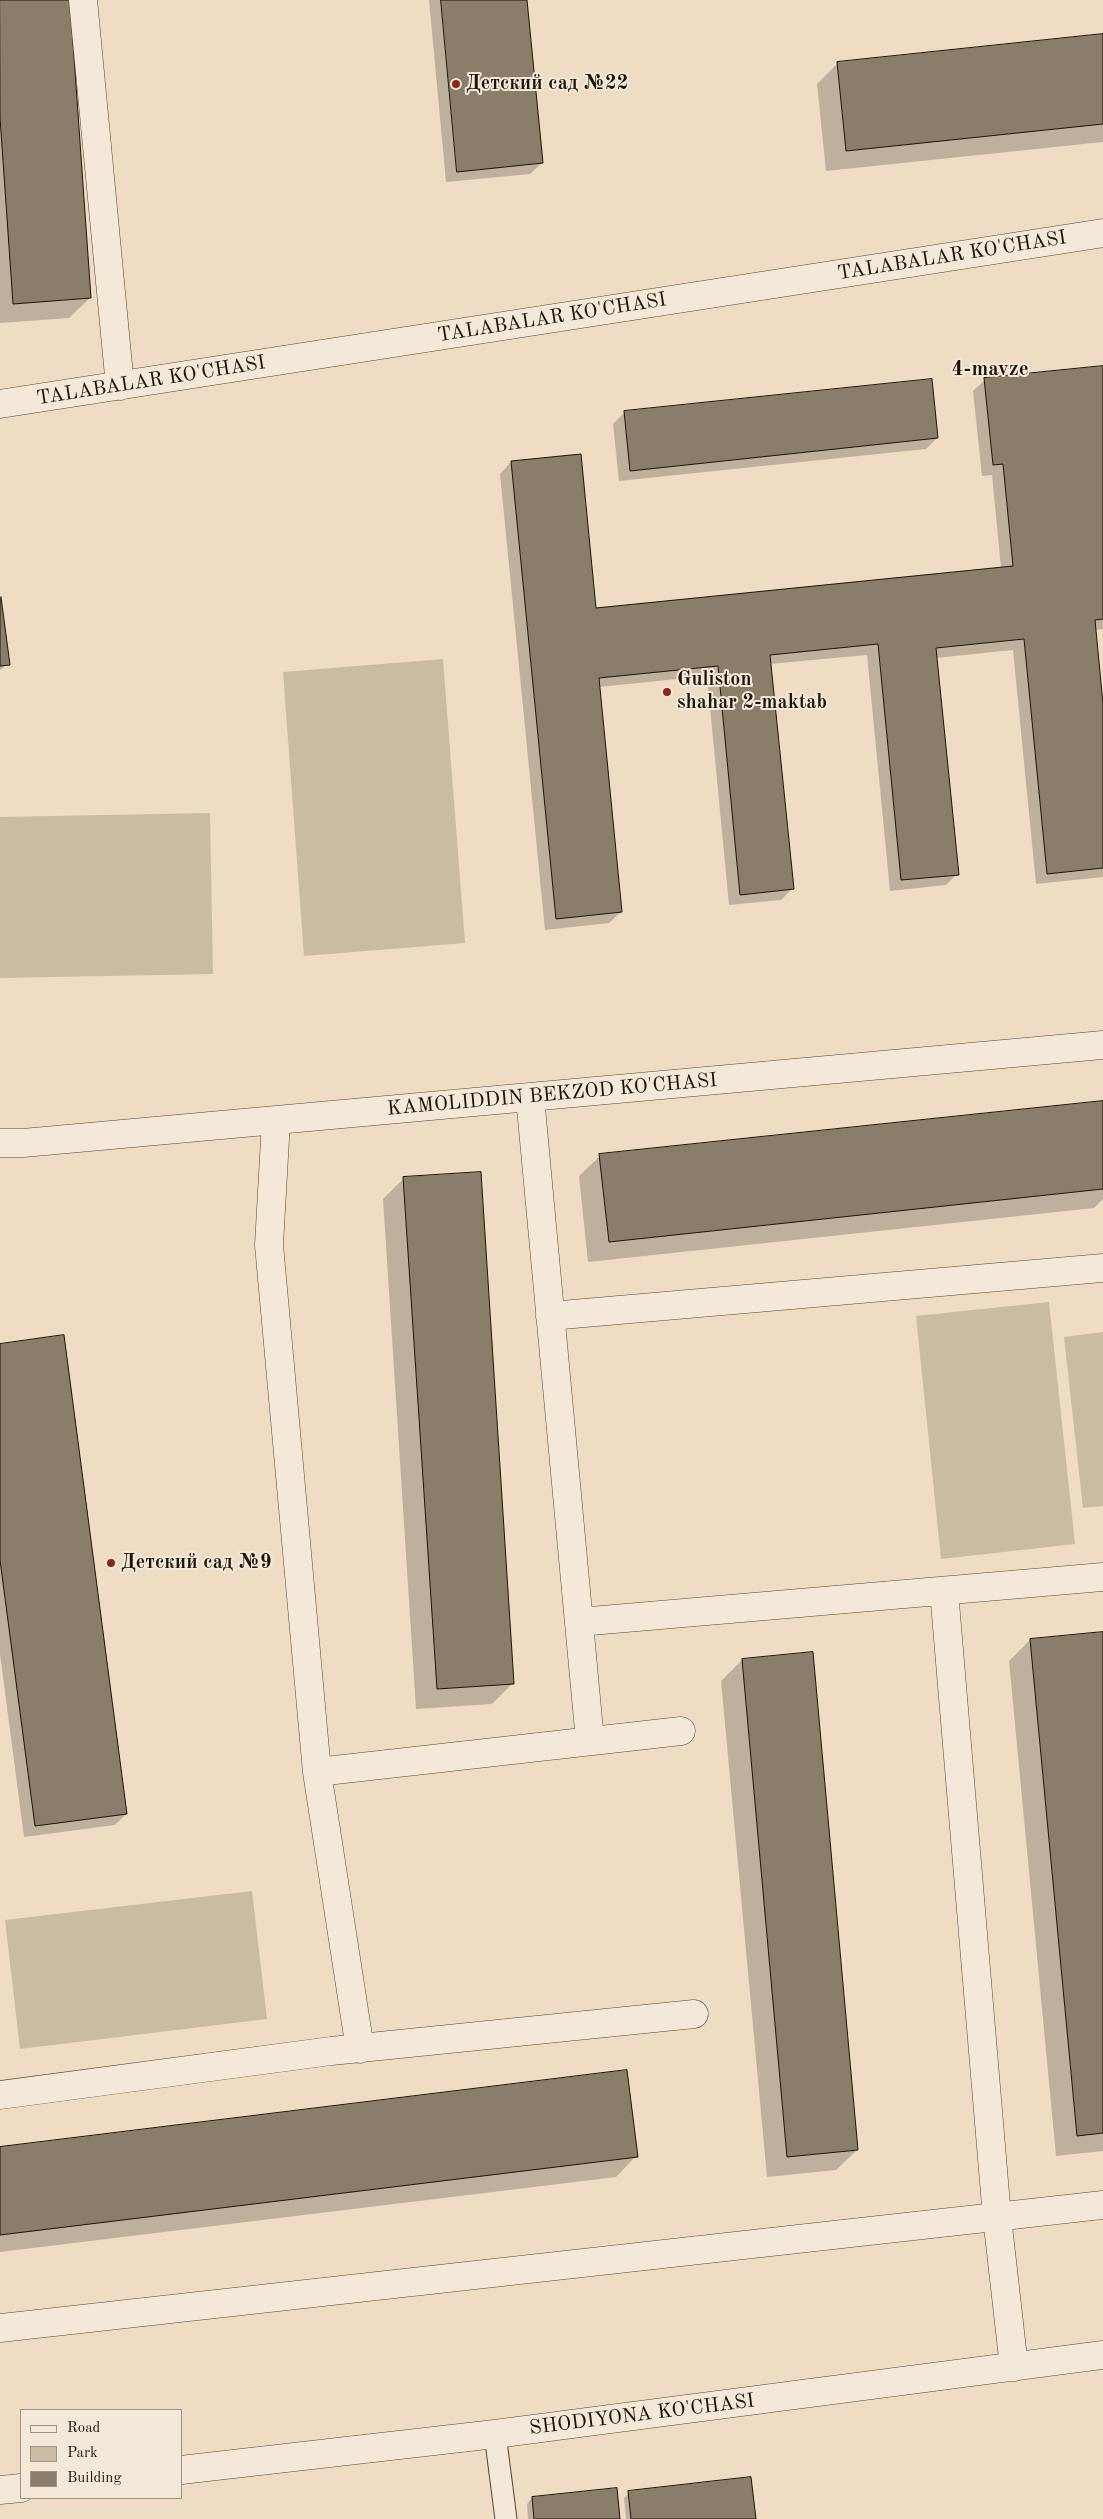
<!DOCTYPE html>
<meta charset="utf-8">
<style>
body{margin:0}
#map{position:relative;width:1103px;height:2519px;overflow:hidden;background:#eeddc3;font-family:"Old Standard TT",serif}
canvas{display:block}
.legend{position:absolute;left:20px;top:2409px;width:162px;height:90px;box-sizing:border-box;background:#f4e9d8;border:1px solid #9e9485;margin:0;padding:6px 9px;list-style:none;font-size:15px;color:#1d1408}
.legend li{display:flex;align-items:center;gap:10px;height:25px}
.legend b{width:25px;border:1px solid #9e9485}
</style>
<div id="map">
<canvas width="1103" height="2519"></canvas>
<ul class="legend">
<li><b style="height:6px;background:#f4e9d8"></b>Road</li>
<li><b style="height:14px;background:#cabba3"></b>Park</li>
<li><b style="height:14px;background:#8a7d69"></b>Building</li>
</ul>
</div>
<script>
const context = document.querySelector('canvas').getContext('2d');
context.lineJoin = 'round';
function fillPath(path, color) { context.fillStyle = color; context.fill(path, 'evenodd'); }
function trace(path, color, width, dash) { context.strokeStyle = color; context.lineWidth = width; context.lineCap = dash ? 'butt' : 'round'; context.setLineDash(dash || []); context.stroke(path); }
function drawText(font, color, halo, rows, align = 'center') {
  context.font = font + ' "Old Standard TT",serif'; context.lineWidth = 4; context.setLineDash([]); context.textBaseline = 'middle'; context.strokeStyle = halo; context.fillStyle = color; for (const [text, x, y, turn = 0] of rows) {
    context.save(); context.translate(x, y); context.rotate((+turn || 0) * Math.PI / 180); context.textAlign = isNaN(turn) ? turn : align; if (halo) context.strokeText(text, 0, 0); context.fillText(text, 0, 0); context.restore();
  }
}
const green = new Path2D(`
 M443 659 465 943 304 956 283 672Z
 M210 813 213 974 0 978V817Z
 M1049 1302 1075 1544 941 1559 916 1316Z
 M1103 1332V1506L1083 1508 1064 1337Z
 M252 1891 267 2019 20 2049 5 1920Z`);
const shadow = new Path2D(`
 M0 0H68L90 298 69 318 0 323Z
 M429 0H525L542 163 530 174 446 182Z
 M1103 35V142L826 171 817 84 837 64Z
 M1103 368V629L1094 630 1103 716V877L1036 884 1013 650 936 658 957 874 946 885 890 891 867 655 770 664 793 888 781 900 729 905 707 676 599 687 621 912 609 923 545 930 500 474 511 462 595 609 1001 568 992 475 982 476 973 391 985 380Z
 M625 412 937 438 926 449 619 481 613 424Z
 M0 600 8 664 0 670Z
 M1103 1102V1199L1094 1208 588 1262 579 1176 600 1156Z
 M403 1179 513 1683 492 1704 416 1709 383 1199Z
 M0 1345 126 1814 115 1825 24 1837 0 1654Z
 M1103 1633V2151L1056 2156 1009 1661 1030 1640Z
 M742 1660 857 2150 836 2170 767 2177 721 1681Z
 M0 2148 636 2156 616 2177 0 2252Z
 M629 2493 755 2519H626L624 2498Z
 M532 2498 618 2519H528L527 2504Z`);
const building = new Path2D(`
 M0 0H70L91 298 13 304 0 118Z
 M441 0H527L543 163 457 172Z
 M1103 34V124L846 151 837 62Z
 M1103 366V619L1095 620 1103 704V868L1047 874 1024 639 936 648 959 875 901 880 878 644 770 655 794 889 740 895 718 666 599 678 622 912 556 919 511 461 581 454 596 608 1013 566 1003 464 993 465 984 378Z
 M932 379 938 438 630 471 624 411Z
 M1 597 10 665 0 666V598Z
 M1103 1101V1189L609 1242 599 1154Z
 M481 1172 514 1684 437 1689 403 1177Z
 M64 1335 127 1814 35 1826 0 1560V1344Z
 M1103 1632V2133L1077 2136 1030 1639Z
 M813 1652 858 2150 787 2157 742 1659Z
 M627 2070 638 2157 0 2235V2147Z
 M751 2477 756 2519H631L628 2491Z
 M617 2488 620 2519H534L532 2497Z`);
const lane = new Path2D(`
 M495 2434 506 2519`);
const street = new Path2D(`
 M83 0 120 386
 M0 404 1103 233
 M530 1097 590 1741
 M276 1121 269 1245 317 1772 360 2049
 M0 1143H23L1103 1045
 M550 1316 1103 1268
 M944 1591 997 2217 1014 2367
 M579 1622 1103 1577
 M317 1772 681 1731
 M0 2095 331 2051 694 2014
 M0 2328 1103 2205
 M181 2470 495 2434 1103 2355
 M0 2490 21 2488`);
const markers = [
 [456,84,5,"#8f2418"],
 [667,692,5,"#8f2418"],
 [111,1563,5,"#8f2418"]
];
const poiNames = [
 ["Детский сад №22",466,84],
 ["Guliston",677,680],
 ["shahar 2-maktab",677,703],
 ["Детский сад №9",121,1563]
];
const streetNames = [
 ["TALABALAR KO'CHASI",952,256,-9],
 ["TALABALAR KO'CHASI",552,318,-9],
 ["TALABALAR KO'CHASI",151,381,-9],
 ["KAMOLIDDIN BEKZOD KO'CHASI",552,1095,-5],
 ["SHODIYONA KO'CHASI",642,2415,-7]
];
const neighbourhoodNames = [
 ["4-mavze",990,369]
];
fillPath(green, '#cabba3');
fillPath(shadow, '#0003');
fillPath(building, '#8a7d69');
trace(building, '#1d1408', 1);
trace(lane, '#514637', 23);
trace(street, '#514637', 29);
trace(lane, '#f4e9d8', 21);
trace(street, '#f4e9d8', 28);
for (const [x, y, r, color] of markers) { const dot = new Path2D(); dot.arc(x, y, r, 0, 2 * Math.PI); context.fillStyle = color; context.fill(dot); trace(dot, '#f4e9d8', 2); }
drawText('bold 20px', '#1d1408', '#f4e9d8', poiNames, 'left');
drawText('20px', '#1d1408', '#f4e9d8', streetNames);
drawText('bold 21px', '#1d1408', '#f4e9d8', neighbourhoodNames);
</script>
